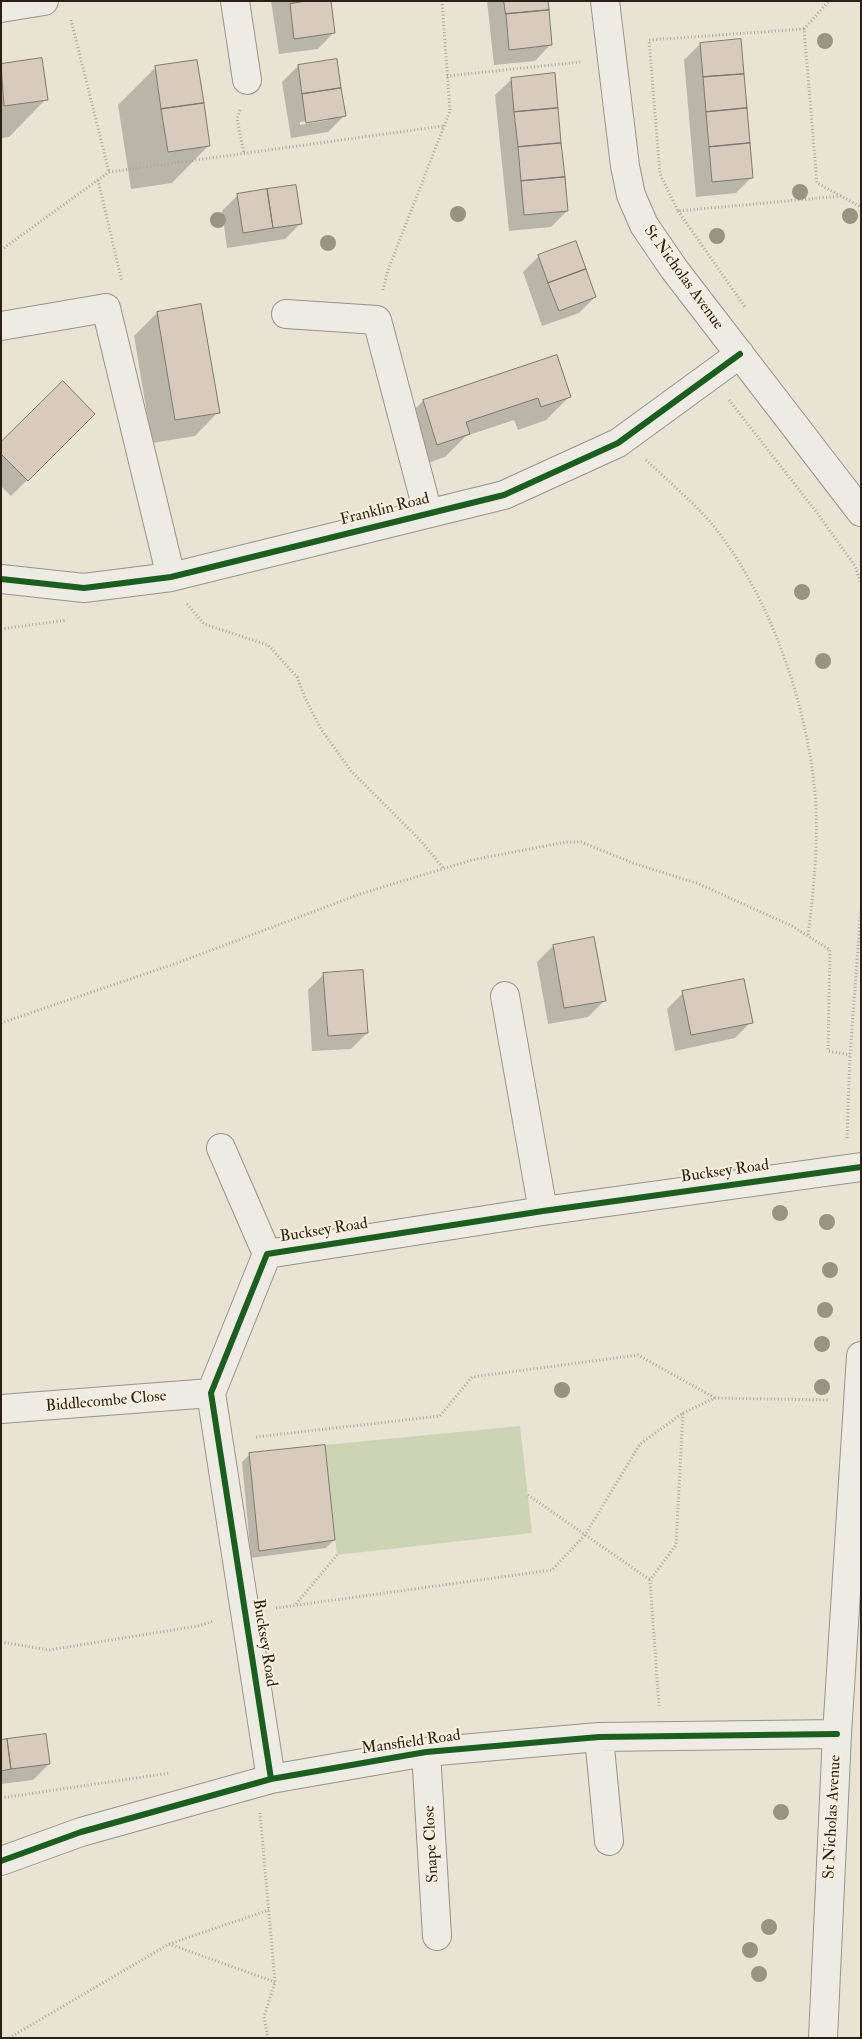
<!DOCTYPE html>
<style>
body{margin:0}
#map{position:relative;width:862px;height:2039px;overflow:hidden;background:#e9e3d4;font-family:"IM FELL Double Pica",serif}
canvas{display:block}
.frame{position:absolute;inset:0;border:2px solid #2d1f15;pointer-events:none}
</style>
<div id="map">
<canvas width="862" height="2039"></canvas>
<div class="frame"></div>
</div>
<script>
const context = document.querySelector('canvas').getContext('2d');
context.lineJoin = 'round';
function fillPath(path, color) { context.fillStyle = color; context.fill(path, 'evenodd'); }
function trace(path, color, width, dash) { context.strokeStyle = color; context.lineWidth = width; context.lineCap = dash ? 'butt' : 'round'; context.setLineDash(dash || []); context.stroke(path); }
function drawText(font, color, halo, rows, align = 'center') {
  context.font = font + ' "IM FELL Double Pica",serif'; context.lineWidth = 4; context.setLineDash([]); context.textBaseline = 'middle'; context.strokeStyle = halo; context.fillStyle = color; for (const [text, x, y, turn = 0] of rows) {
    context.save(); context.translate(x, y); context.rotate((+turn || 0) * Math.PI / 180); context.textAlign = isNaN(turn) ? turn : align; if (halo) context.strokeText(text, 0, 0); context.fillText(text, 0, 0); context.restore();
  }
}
const green = new Path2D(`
 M520 1426 532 1533 337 1555 325 1445Z`);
const shadow = new Path2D(`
 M271 1H329L334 32 318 49 279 54Z
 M487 1H547L551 44 535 61 494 65Z
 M700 44 752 177 736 193 696 197 684 60Z
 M196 62 209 145 172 183 131 189 118 105 155 68Z
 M1 65 46 99 9 137 1 138Z
 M298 66 344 116 328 132 291 138 282 82ZM328 118V120L300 125V122Z
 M512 79 567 211 551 227 509 231 495 95Z
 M238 195 301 223 285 239 227 248 222 211Z
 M539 256 595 297 579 313 542 326 523 272Z
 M157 313 218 412 195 436 152 443 134 336Z
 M556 357 569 397 546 420 518 430 514 420 466 436 445 457 414 468 400 424 423 401Z
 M94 414 11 496 1 486V444Z
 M593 939 604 1001 588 1017 548 1024 537 962 553 946Z
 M324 974 367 1033 351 1049 312 1051 308 990Z
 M683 993 751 1022 735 1038 675 1051 667 1009Z
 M250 1454 334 1540 326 1548 251 1558 242 1462Z
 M1 1741 49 1764 33 1780 1 1784Z`);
const building = new Path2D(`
 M307 1H331L335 33 294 39 290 4Z
 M504 1H548L549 10 506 14Z
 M549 10 552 45 509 50 506 14Z
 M741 39 744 74 703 77 700 43Z
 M42 58 48 100 4 106 1 64Z
 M337 59 341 88 302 94 298 65Z
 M197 60 204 103 161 109 155 66Z
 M555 73 558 108 514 112 511 78Z
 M744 74 747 108 706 112 703 77Z
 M341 88 346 116 306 123 302 94Z
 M204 103 210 146 168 152 161 109Z
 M558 108 561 143 518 147 514 112Z
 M747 108 750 143 709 147 706 112Z
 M561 143 565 177 521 181 518 147Z
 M750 143 753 178 712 182 709 147Z
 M565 177 568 211 524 215 521 181Z
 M296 185 302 224 273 228 267 189Z
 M267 189 273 228 243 233 237 194Z
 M576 241 586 269 548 283 538 255Z
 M586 269 596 297 559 311 548 283Z
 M201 304 220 413 175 420 157 312Z
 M557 355 571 397 541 407 538 398 466 422 470 434 437 445 423 400Z
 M63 381 95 414 28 481 1 454V442Z
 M594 937 606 1001 564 1008 553 945Z
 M363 970 368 1033 328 1036 323 973Z
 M744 979 753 1023 691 1035 682 991Z
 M325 1445 335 1540 259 1551 249 1453Z
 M46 1734 50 1764 11 1769 7 1739Z
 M7 1739 11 1769 1 1771V1740Z`);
const path = new Path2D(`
 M71 20 109 172
 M804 29 829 1
 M447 76 581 62
 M240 110 237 119 244 153
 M98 180 122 282
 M841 196 678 211 660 174 649 40 804 29 817 183 861 207
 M678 211 745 307
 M1 250 109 172 443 126
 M383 290 388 270 450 111 442 1
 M729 400 818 514 855 566 861 583
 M646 460C668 481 698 506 716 529 773 602 811 715 816 808 818 850 813 894 808 936
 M187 604 204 624 268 645 297 677 305 698 321 729 351 771 421 841 444 869
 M1 629 67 620
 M1 1023 180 962 360 894 472 860 566 842H581L633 863 699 884 792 926 830 950 828 1051 850 1055
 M847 1138 850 1055 861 907
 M683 1413 715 1398 828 1400
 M256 1437 440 1416 472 1377 638 1355 715 1398
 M528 1495 650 1580
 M296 1604 337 1555
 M276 1608 552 1570 585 1535 640 1444 683 1413 676 1545 650 1580 659 1706
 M1 1642 49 1650 198 1626 214 1621
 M1 1798 169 1773
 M260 1813 275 1982 264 2017 268 2038
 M169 1944 269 1910
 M9 2038 169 1944 275 1982`);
const minor = new Path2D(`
 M235 1 247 80
 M605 1 625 166 631 195 644 225 674 269 861 512
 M1 8 44 1
 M286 314 377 320 428 513
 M1 326 106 308 171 577
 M1 579 84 588 171 577 504 495 618 443 740 354
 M505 996 543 1211
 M221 1148 267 1254
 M1 1409 211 1393
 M599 1737 609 1841
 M426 1752 437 1936
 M271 1779 211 1393 267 1254 543 1211 861 1167
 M1 1861 81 1832 271 1779 426 1752 599 1737 837 1734
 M823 2038 837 1734 861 1356`);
const cycleway = new Path2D(`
 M1 579 84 588 171 577 504 495 618 443 740 354
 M271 1779 211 1393 267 1254 543 1211 861 1167
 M1 1861 81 1832 271 1779 426 1752 599 1737 837 1734`);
const trees = [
 [825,41],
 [800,192],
 [458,214],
 [850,216],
 [218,220],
 [717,236],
 [328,243],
 [802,592],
 [823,661],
 [780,1213],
 [827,1222],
 [830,1270],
 [825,1310],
 [822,1344],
 [822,1387],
 [562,1390],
 [781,1812],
 [769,1927],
 [750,1950],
 [759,1974]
];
const streetNames = [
 ["St Nicholas Avenue",683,278,54],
 ["Franklin Road",385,510,-14],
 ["Bucksey Road",725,1172,-8],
 ["Bucksey Road",324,1231,-9],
 ["Biddlecombe Close",106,1402,-5],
 ["Bucksey Road",264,1643,81],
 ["Mansfield Road",411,1743,-8],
 ["St Nicholas Avenue",833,1817,-87],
 ["Snape Close",432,1844,-93]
];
fillPath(green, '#ccd4b5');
fillPath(shadow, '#0003');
fillPath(building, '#d8cbbd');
trace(building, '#7d786f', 1);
trace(minor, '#989389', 30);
trace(path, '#a9a69f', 3, [1, 2.5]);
trace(minor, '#edebe3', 28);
trace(cycleway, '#1b5e20', 6);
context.fillStyle = '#989382';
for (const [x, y] of trees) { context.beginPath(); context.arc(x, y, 8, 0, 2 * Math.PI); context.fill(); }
drawText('16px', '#2d1f15', '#f6efde', streetNames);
</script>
